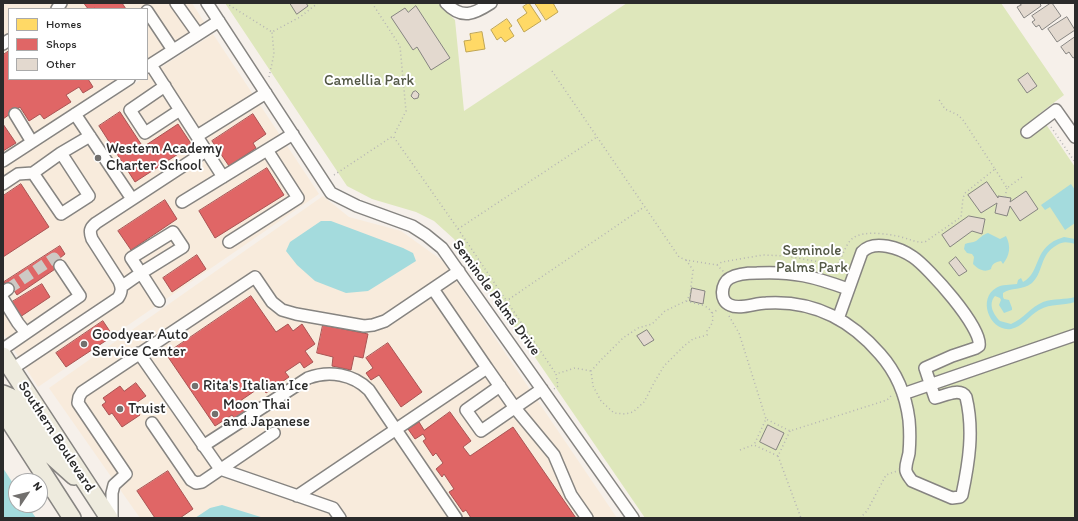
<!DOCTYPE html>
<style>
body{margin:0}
#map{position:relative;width:1078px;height:521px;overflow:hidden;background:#f6f0ea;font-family:Itim,sans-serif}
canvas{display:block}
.frame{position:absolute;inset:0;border:4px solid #2b2b2b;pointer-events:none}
.legend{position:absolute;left:8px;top:8px;width:140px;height:72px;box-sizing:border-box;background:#fff;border:1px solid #aaa;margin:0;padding:5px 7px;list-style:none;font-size:12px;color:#2b2b2b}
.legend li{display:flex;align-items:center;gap:8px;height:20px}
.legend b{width:20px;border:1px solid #aaa}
.north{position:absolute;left:8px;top:473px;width:40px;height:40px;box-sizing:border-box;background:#fff;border:1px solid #aaa;border-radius:50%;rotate:55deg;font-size:11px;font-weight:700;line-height:16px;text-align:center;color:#2b2b2b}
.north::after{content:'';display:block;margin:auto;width:14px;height:18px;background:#72706e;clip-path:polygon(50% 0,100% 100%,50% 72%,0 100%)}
</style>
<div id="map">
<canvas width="1078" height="521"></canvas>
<div class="frame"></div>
<ul class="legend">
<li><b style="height:11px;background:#ffd966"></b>Homes</li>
<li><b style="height:11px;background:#e06666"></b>Shops</li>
<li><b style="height:11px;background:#e3d9cf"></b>Other</li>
</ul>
<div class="north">N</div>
</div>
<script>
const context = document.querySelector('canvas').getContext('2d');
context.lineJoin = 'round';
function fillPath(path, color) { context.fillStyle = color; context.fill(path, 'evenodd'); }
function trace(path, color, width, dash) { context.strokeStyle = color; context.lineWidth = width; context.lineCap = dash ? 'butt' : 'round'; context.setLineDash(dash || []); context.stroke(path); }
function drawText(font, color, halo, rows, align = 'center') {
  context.font = font + ' Itim,sans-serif'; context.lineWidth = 4; context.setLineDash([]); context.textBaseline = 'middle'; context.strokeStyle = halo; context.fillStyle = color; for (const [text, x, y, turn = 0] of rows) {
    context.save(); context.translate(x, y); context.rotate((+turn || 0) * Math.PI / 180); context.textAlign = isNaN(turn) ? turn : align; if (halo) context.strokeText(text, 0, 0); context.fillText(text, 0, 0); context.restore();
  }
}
const built = new Path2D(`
 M3 3H192L206 25 147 62V9H9V79H121L3 157Z
 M213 34 319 194 38 387 3 333V168L142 79H147V76Z
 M323 196 349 217 401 231 443 261 617 518H140L49 388Z`);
const green = new Path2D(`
 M225 3H438L455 20 464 111 627 3H1001L1064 95 1039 114 1075 167V518H645L454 239 434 221 416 212 372 199 347 186Z`);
const water = new Path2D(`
 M1071 184 1075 190V223L1065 230 1050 207 1045 210 1041 205Z
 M321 221H331L403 248 413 253 416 261 368 291 346 293 315 281 297 265 286 251 290 242Z
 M988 233 1000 239 1006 236C1011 246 1010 255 1003 264L1001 261C995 262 992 264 991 269 984 273 978 269 973 264L974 257 972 254 967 253 964 249 965 244C969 242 973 243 976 241 980 238 982 235 988 233Z
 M1064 237 1075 239V244C1068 242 1063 241 1057 245 1039 255 1044 272 1032 283 1022 291 1011 287 1003 293V297L1004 299 1009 300 1012 308V310L1004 313 999 305 1001 300 1000 298 995 296C988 304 993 314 1000 321L1011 324C1023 319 1031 307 1043 302 1054 298 1065 300 1075 297V302C1062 306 1052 303 1039 310 1030 315 1022 327 1011 329 990 332 977 299 996 288 1002 284 1010 285 1017 284L1018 280 1021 278 1023 282C1042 272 1032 246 1064 237Z
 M3 468 16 488V505H27L36 518H3Z
 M222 505 264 518H195L210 508Z`);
const homes = new Path2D(`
 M529 3 541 21 524 32 517 20 527 13 523 7Z
 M535 3H553L558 12 546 20Z
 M507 19 512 26 509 28 514 36 505 42 501 37 497 40 491 30Z
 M482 32 485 49 466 52 464 41 471 40 470 34Z`);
const shops = new Path2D(`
 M84 3H122L126 9H96L95 8 93 9H86L87 8Z
 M9 51V79H88L93 87 83 93 79 87 66 95 71 102 44 119 40 114 29 121 20 107 3 119V55Z
 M120 112 143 147 178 124 192 145 135 182 99 126Z
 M253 114 266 134 253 143 256 148 229 166 212 141Z
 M3 124 16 143 3 151Z
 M267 168 284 195 215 238 199 211Z
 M21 184 49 227 3 257V196Z
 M165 200 177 219 131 250 118 231Z
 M60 246 65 254 60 258 64 263 17 295 13 289 10 291 4 282Z
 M197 255 206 269 172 292 163 278Z
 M42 284 50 297 17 319 7 305Z
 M251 296 276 332 288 324 293 331 302 324 315 344 305 351 313 362 304 368 300 362 285 372 289 377 266 393 262 386 240 401 248 412 236 420 232 415 215 426 166 354Z
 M103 321 113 336 66 367 56 353Z
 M323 325 368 334 363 358 354 356 351 370 332 366 333 357 317 353Z
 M388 343 422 392 401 407 379 375 371 380 366 373 373 368 366 358Z
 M136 383 146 396 133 405 140 415 122 427 112 413 109 415 102 405 106 402 103 398 120 386 124 391Z
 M450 412 471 441 463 447 470 456 513 427 576 518H471L466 510 463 512 449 492 454 489 444 474 442 477 436 469 443 463 436 453 433 456 423 441 426 439 423 434 415 439 408 429 419 422 424 430Z
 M168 471 193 509 180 518H155L137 491Z`);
const building = new Path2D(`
 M290 3H306L308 6 297 14Z
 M1019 3H1040L1041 6 1024 18 1017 7 1021 5Z
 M1051 3H1052L1061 16 1042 30 1039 25 1036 27 1032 22 1035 20 1032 16Z
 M416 6 450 58 431 70 417 47 413 50 391 17 405 8 408 12Z
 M1067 17 1075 30 1057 42 1048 29Z
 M1075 37V57L1073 58 1069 52 1066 54 1061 47Z
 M1028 73 1037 86 1027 93 1018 80Z
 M416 91 419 94 418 98 414 99 411 96 413 92Z
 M987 182 998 198V196L1011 198 1010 202 1026 191 1038 209 1020 221 1010 206 1007 216 995 213 997 203 981 213 968 195Z
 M969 216 985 219 982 234 972 231 950 247 942 235Z
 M956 257 967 271 959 276 949 263Z
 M692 288 705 291 703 304 690 301Z
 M647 330 654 340 644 346 637 336Z
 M768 425 784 433 776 450 760 442Z`);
const minorTunnel = new Path2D(`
 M8 289 54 258 60 266`);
const path = new Path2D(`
 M226 3 272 32 300 17 318 3
 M372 3 400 46 406 111 394 135
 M552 71 679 257 686 260 717 265 724 272
 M269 77 274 54 272 32
 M1051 127 1075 162
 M995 169 1007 188 1022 177
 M334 175 393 136 458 229 556 374
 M1005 197 1007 188
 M458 229 597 137
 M686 260 693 270 690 295 686 301 665 311 652 324 638 328 623 338 601 360 591 371 593 386 601 401 614 413 625 414 633 412 644 402 655 381 664 366 684 346 693 339 707 335V330C714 324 715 314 708 308 703 304 692 303 686 301
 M717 265 722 262 763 255 786 256 837 265C843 257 845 244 853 238 864 230 889 234 901 237 910 239 916 243 925 242L961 217 963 198 965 193 995 169 963 120 958 115 945 109 938 98
 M712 313 719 309
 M503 315 508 311 502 304 644 207
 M729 316 739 333 766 419
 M554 389 558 386 556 374 575 368 591 371
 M790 431 778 456 754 445 766 419 790 431 887 400 893 394
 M740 450 753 445
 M778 456 801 518
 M860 518 867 511 886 475 897 471`);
const minor = new Path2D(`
 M176 3 198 34
 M207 3 331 193 357 206 412 226 426 235 442 248 633 518
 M446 3C462 20 474 14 491 3
 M57 9 61 3
 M147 11 173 50
 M3 44 9 40
 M151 65 223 177
 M147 67 219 21
 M165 86 130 110 145 133 180 110
 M15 114 32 142
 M75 114 132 199
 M1027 132 1056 110 1075 137
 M197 136 266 93
 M61 153 89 196 61 214 33 173 61 153 90 136
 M3 161 129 79
 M3 184 18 174 33 173
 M182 202 293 134
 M173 232 183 247 141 273 131 258Z
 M229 242 298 198 267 150
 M121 287 141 273 159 301
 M3 293 8 289
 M3 299 18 323 26 333
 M838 319 862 252C874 239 900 248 913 257 928 267 983 328 979 346L976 348 952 356 925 368 935 398C944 396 960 387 966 397 974 430 969 462 962 495L960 497 952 498 912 481C910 478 907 475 906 471 905 465 908 459 909 453 910 442 910 431 909 420 906 396 896 372 880 354 850 319 812 300 766 303 755 303 740 310 730 305 719 301 721 283 730 278 737 274 749 273 757 273 793 271 815 277 848 289
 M3 349 80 296 60 266
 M139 353 220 469 333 508 340 518
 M487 368 515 408 554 455 571 495 587 518
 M12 369 118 298C122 292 122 288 119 281L92 239C89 231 90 228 96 223L206 151
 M500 386 466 410 481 431 542 389
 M903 394 1075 335
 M152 423 191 480 196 483 202 482 274 433
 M203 446 308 378C329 370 353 374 369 390L456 518
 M297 496 487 368 433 289
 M112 518V493L114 485 126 474 78 403 79 397 82 392 255 277 272 302 282 310 296 314 364 326 373 325 385 321 459 271`);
const highway = new Path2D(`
 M3 356 109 518
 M3 394 10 397 44 449 74 476
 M3 411 72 518`);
const markers = [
 [98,158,4,"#72706e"],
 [84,344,4,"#72706e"],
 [195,386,4,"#72706e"],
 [120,409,4,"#72706e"],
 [215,414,4,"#72706e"]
];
const parkNames = [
 ["Camellia Park",369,81],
 ["Seminole",812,251],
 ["Palms Park",812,268]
];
const poiNames = [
 ["Western Academy",106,149],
 ["Charter School",106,166],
 ["Goodyear Auto",92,335],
 ["Service Center",92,352],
 ["Rita's Italian Ice",203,386],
 ["Moon Thai",223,405],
 ["and Japanese",223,422],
 ["Truist",128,409]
];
const streetNames = [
 ["Seminole Palms Drive",496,298,54],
 ["Southern Boulevard",56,437,57]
];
fillPath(built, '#f8ebdc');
fillPath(green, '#dee7bb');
fillPath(water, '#a4dbdd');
fillPath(homes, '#ffd966');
trace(homes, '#bfa554', 1);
fillPath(shops, '#e06666');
trace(shops, '#aa5454', 1);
fillPath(building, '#e3d9cf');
trace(building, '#868481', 1);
trace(minorTunnel, '#cdc9c4', 11, [11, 5.5]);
trace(minor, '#868481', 14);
trace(highway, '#868481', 20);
trace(path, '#b5b4b4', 1.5, [1, 3]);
trace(minor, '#fefdfc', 11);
trace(highway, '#eeebde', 17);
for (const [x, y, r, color] of markers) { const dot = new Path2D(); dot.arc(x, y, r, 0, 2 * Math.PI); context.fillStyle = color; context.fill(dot); trace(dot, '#fff', 1.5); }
drawText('15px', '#535846', '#fff', parkNames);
drawText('15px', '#2b2b2b', '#fff', poiNames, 'left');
drawText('15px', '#2b2b2b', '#fff', streetNames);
</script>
